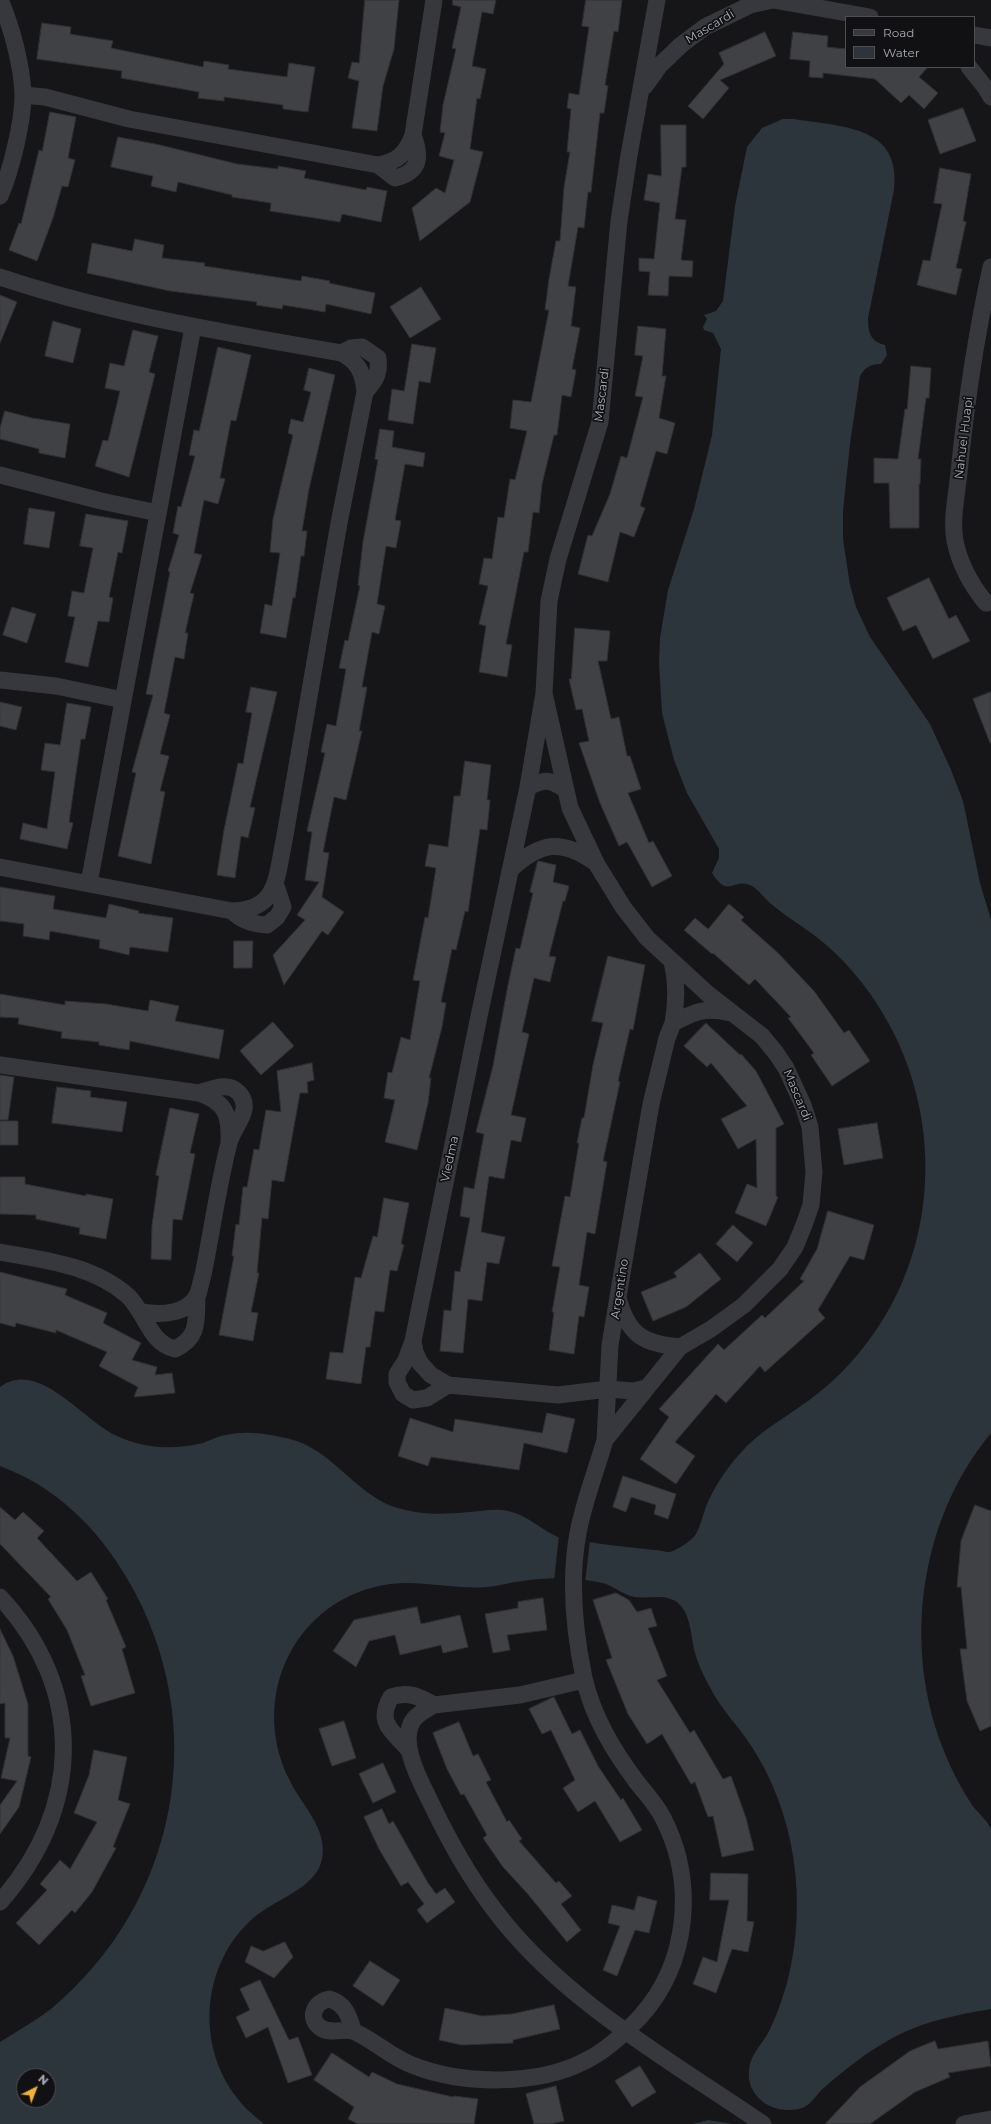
<!DOCTYPE html>
<style>
body{margin:0}
#map{position:relative;width:991px;height:2124px;overflow:hidden;background:#161618;font-family:Montserrat,sans-serif}
canvas{display:block}
.legend{position:absolute;left:845px;top:16px;width:130px;height:52px;box-sizing:border-box;background:#111113;border:1px solid #4d4f55;margin:0;padding:5px 7px;list-style:none;font-size:12px;color:#a8adb8}
.legend li{display:flex;align-items:center;gap:8px;height:20px}
.legend b{width:20px;border:1px solid #4d4f55}
.north{position:absolute;left:16px;top:2068px;width:40px;height:40px;box-sizing:border-box;background:#111113;border:1px solid #4d4f55;border-radius:50%;rotate:42deg;font-size:11px;font-weight:700;line-height:16px;text-align:center;color:#a8adb8}
.north::after{content:'';display:block;margin:auto;width:14px;height:18px;background:#f2b134;clip-path:polygon(50% 0,100% 100%,50% 72%,0 100%)}
</style>
<div id="map">
<canvas width="991" height="2124"></canvas>
<ul class="legend">
<li><b style="height:5px;background:#37383d"></b>Road</li>
<li><b style="height:11px;background:#2c353c"></b>Water</li>
</ul>
<div class="north">N</div>
</div>
<script>
const context = document.querySelector('canvas').getContext('2d');
context.lineJoin = 'round';
function fillPath(path, color) { context.fillStyle = color; context.fill(path, 'evenodd'); }
function trace(path, color, width, dash) { context.strokeStyle = color; context.lineWidth = width; context.lineCap = dash ? 'butt' : 'round'; context.setLineDash(dash || []); context.stroke(path); }
function drawText(font, color, halo, rows, align = 'center') {
  context.font = font + ' Montserrat,sans-serif'; context.lineWidth = 3.5; context.setLineDash([]); context.textBaseline = 'middle'; context.strokeStyle = halo; context.fillStyle = color; for (const [text, x, y, turn = 0] of rows) {
    context.save(); context.translate(x, y); context.rotate((+turn || 0) * Math.PI / 180); context.textAlign = isNaN(turn) ? turn : align; if (halo) context.strokeText(text, 0, 0); context.fillText(text, 0, 0); context.restore();
  }
}
const water = new Path2D(`
 M783 119H794C841 127 902 125 894 190L868 318C868 331 870 342 885 345L887 355 881 364C871 364 865 367 860 376L850 444 843 511V539L850 585 856 607 870 637 930 724 951 770 963 801 980 883 991 920V1433C919 1520 902 1647 944 1751 951 1769 961 1788 972 1805 977 1812 988 1821 991 1829 991 1837 991 1859 991 1869 991 1915 991 1962 991 2009 956 2015 920 2022 889 2040 866 2053 845 2069 825 2087 818 2092 813 2102 806 2106 802 2109 793 2110 789 2110 768 2111 747 2094 749 2072 749 2056 761 2046 768 2033 776 2018 782 2000 787 1983 808 1903 796 1813 750 1744 738 1726 724 1712 713 1693 706 1680 699 1667 695 1653 691 1637 691 1614 678 1603 666 1593 650 1599 635 1597 623 1595 614 1586 603 1583 578 1577 547 1577 523 1581 511 1582 499 1586 488 1587 455 1590 422 1580 390 1584 296 1597 248 1696 289 1779 301 1805 328 1828 322 1859 316 1890 271 1900 250 1921 201 1967 196 2047 238 2099 245 2109 255 2116 264 2124H0V2042C17 2031 35 2021 51 2009 179 1902 212 1724 128 1580 98 1528 56 1487 0 1466V1387C39 1358 83 1421 117 1436 145 1449 174 1450 203 1443 211 1440 218 1436 226 1435 247 1430 269 1434 290 1439 330 1449 352 1489 389 1505 415 1515 441 1515 469 1512 481 1511 496 1508 508 1511 528 1515 541 1530 558 1537 565 1539 575 1540 582 1541 606 1545 630 1547 654 1550 659 1550 664 1552 670 1552 677 1550 692 1541 696 1534 701 1525 703 1514 707 1504 721 1473 744 1444 773 1425 805 1404 835 1383 859 1353 958 1235 944 1057 834 952 815 933 790 920 770 903 764 898 759 890 752 886 733 876 729 900 712 873L719 858V849L687 793 674 760 662 713 659 663 660 638 668 590 694 509 712 435 721 349 713 333 704 330 703 327 707 319 704 315 716 311 723 301 735 206 747 147 762 128ZM24 2076H48V2100H24Z
 M708 2120 733 2124H693Z`);
const pier = new Path2D(`
 M559 1535 590 1540 585 1583 554 1581Z`);
const building = new Path2D(`
 M365 0H399L394 49 383 86 377 131 352 128 359 81 348 78 352 62 359 63Z
 M453 0H496L493 14 482 12 472 66 486 69 480 99 477 98 470 149 483 152 470 202 420 241 412 208 436 188 445 193 454 160 439 156 445 133 440 132 443 105 456 49 452 48 461 7 453 5Z
 M586 0H622L618 32 614 31 605 85 608 86 604 113H600L591 192H588L584 228 578 227 568 286 576 287 571 326 580 328 572 369 576 370 571 397 562 395 557 435H554L542 484 539 513 533 512 528 552H524L506 644 512 645 507 677 479 672 486 626 479 624 488 586 479 584 484 558 492 559 498 517 504 518 510 479 515 480 527 431 510 428 513 400 531 402 549 310H545L549 279 556 241H560L564 187 570 152H567L571 109 567 108 569 93 579 95 589 27 582 26Z
 M42 23 71 27 70 34 113 41 111 48 203 67 204 61 229 65 228 69 287 77 289 63 315 67 308 112 283 109V105L224 97V101L198 98 199 92 121 78 122 71 37 59Z
 M765 32 776 56 720 80 729 88 703 119 688 106 724 64 719 53Z
 M793 32 828 36 827 47 846 49V67H928L919 77 938 93 924 109 909 95 901 103 875 79 823 73V78L809 77 810 61 790 59Z
 M963 108 976 141 940 154 928 120Z
 M50 112 76 117 68 158 75 160 68 187 62 186 53 218 37 261 9 250 19 223 21 224 39 150 42 151Z
 M661 125H686V167H682L675 219 686 220 681 260 693 261 692 277 669 276 668 296 648 295 650 272 639 271V258L654 259 660 203 644 200 648 174 661 176Z
 M118 137 160 145 237 164 278 169V166L306 171 304 178 366 190 367 187 387 191 381 222 342 214 340 222 270 211 271 203 232 197V195L178 182 176 192 151 186 153 176 111 167Z
 M940 168 971 174 963 221 966 222 956 268 962 269 956 295 917 285 923 260 930 261 942 204 934 203Z
 M135 239 164 245 162 258 205 263 204 266 301 281 302 276 330 281 329 283 375 293 371 314 326 304 325 312 283 305 282 309 256 305 257 302 170 291 87 273 92 243 132 251Z
 M421 287 441 319 410 338 390 307Z
 M0 295 17 302 0 343Z
 M53 321 81 329 73 363 45 356Z
 M638 326 666 329 662 376H666L659 418 675 423 667 454 656 451 640 506 645 508 634 537 620 532 608 582 578 574 588 535 592 536 610 494 621 456 627 458 643 397 635 396 643 356 635 355Z
 M133 330 158 336 149 372 155 374 129 477 95 466 103 440 108 441 120 391 105 388 110 363 124 366Z
 M412 344 436 348 430 383 419 381 413 424 388 420 392 389 404 391Z
 M218 347 251 355 236 421 231 420 220 478 225 479 218 504 204 500 194 553 202 555 190 593 194 594 185 633H188L184 659 175 657 164 713 170 715 160 754 169 756 160 791 165 792 151 864 118 856 136 773 132 772 153 695 146 694 170 572 168 571 179 535 173 533 178 506 181 507 195 456 189 455 194 430 199 431Z
 M911 366 931 368 929 398H926L918 459H921L920 484H919V528H890L889 483H874V458L898 459 905 409H907Z
 M309 368 335 375 309 489 302 531H307L304 556H301L295 598 293 597 286 638 260 633 265 604 272 606 280 553 270 552 273 519 293 435 288 433 291 419 303 422 311 392 304 390Z
 M5 411 32 418 70 424 65 458 39 453V449L0 439V428Z
 M380 429 394 431 392 447 425 453 423 467 405 464 395 520 401 521 396 548 386 546 377 604 385 606 379 634 372 632 362 687H367L359 731H362L346 800 334 797 323 852 329 853 322 897 344 912 328 935 322 931 284 985 273 955 305 920 297 915 319 882 305 880 312 832 307 831 325 753 321 752 327 724 336 726 346 669 339 668 345 640 348 641 360 586 358 585 363 542 378 460 375 459Z
 M29 508 55 512 49 548 24 544Z
 M86 514 128 521 122 553 118 552 109 597 113 598 109 622 98 621 88 667 65 662 75 617 68 616 72 591 84 593 93 548 80 546Z
 M929 578 949 619 956 615 970 641 933 659 916 625 903 631 887 598Z
 M12 607 36 614 27 643 3 635Z
 M575 628 610 631 607 661H598L611 719 619 717 627 756H630L641 789 628 793 649 843 653 841 672 876 652 887 627 842 619 846 600 803 579 743 589 741 582 709 576 710 569 679H571Z
 M251 687 277 692 250 807 255 808 248 838 241 836 235 878 217 875 224 830 238 763 243 764 252 713 246 712Z
 M991 692V743H990L973 699Z
 M0 702 22 707 16 730 0 726Z
 M67 703 91 707 85 739H81L69 822 73 823 67 849 20 839 23 823 47 829 55 772 41 770 45 743 60 745Z
 M465 761 491 765 487 800H490L487 830 480 829 468 912 465 911 456 950 452 949 441 1002 446 1003 442 1027 429 1078H431L428 1103 417 1150 385 1142 395 1100 384 1098 388 1072 392 1073 401 1037 410 1040 420 981 413 980 425 917 428 918 436 868 425 866 429 844 448 847 454 796H460Z
 M538 861 556 865 553 882 569 886 565 901H563L549 956 556 957 550 982 534 978 522 1032 529 1034 511 1115 526 1118 521 1142 511 1140 504 1179 489 1176 481 1232 505 1237 499 1264 487 1262 482 1301 468 1299 463 1353 440 1351 444 1310 451 1311 455 1271 460 1272 470 1218 460 1216 464 1187 474 1189 484 1134 476 1132 493 1066 508 985 516 948 520 949 533 893 530 892Z
 M0 887 55 896 53 909 106 918 109 904 139 911 138 913 173 918 168 952 130 947 129 955 99 948 100 940 50 931 49 940 23 936 24 924 0 921Z
 M729 904 744 917 741 920 778 953 814 991 844 1033 849 1030 870 1061 832 1086 811 1055 814 1053 788 1018 791 1017 755 979 749 985 713 953 712 954 684 930 695 918 708 929Z
 M234 941H253L252 968H234Z
 M608 956 645 965 633 1030 630 1029 618 1081 620 1082 603 1161 607 1162 595 1234 587 1232 579 1285 589 1287 584 1317 579 1316 574 1354 549 1350 554 1312H552L560 1267 552 1266 565 1196 570 1197 579 1143H577L582 1118H584L593 1065 603 1023 592 1021Z
 M0 994 65 1005V1001L106 1004 148 1011 150 1000 179 1006 175 1021 224 1030 219 1059 130 1041 129 1050 99 1045V1042L61 1038 62 1032 18 1024 19 1018 0 1017Z
 M273 1022 294 1046 261 1075 240 1051Z
 M706 1023 740 1055 741 1054 756 1071 784 1124 776 1128V1196L778 1197 766 1226 735 1213 747 1184 757 1188 756 1139 738 1149 721 1119 747 1106 711 1063 707 1067 684 1046Z
 M312 1063 314 1080 307 1082 308 1093H300L284 1182 272 1180 268 1219 262 1218 257 1273H259L251 1312 258 1313 253 1341 219 1335 234 1256H232L236 1224 239 1225 243 1187H247L254 1149 259 1150 266 1110 281 1112 277 1071Z
 M0 1075 14 1077 8 1120H0Z
 M57 1087 91 1091 90 1097 127 1102 122 1132 52 1123Z
 M170 1108 199 1114 190 1153 195 1154 182 1220 173 1219 171 1260 151 1259 152 1225 159 1176 156 1175Z
 M0 1121H18V1145H0Z
 M877 1123 883 1158 844 1165 838 1129Z
 M0 1177H25V1184L86 1196V1194L113 1199 106 1239 79 1234 80 1228 36 1219V1215L0 1214Z
 M384 1198 409 1203 401 1244 404 1245 397 1271 390 1270 384 1312 375 1311 370 1347H366L361 1384 326 1379 330 1352 343 1353 355 1277 361 1278 373 1236 377 1237Z
 M828 1211 874 1225 864 1260 850 1256 818 1310 825 1318 765 1372 760 1366 726 1403 716 1394 675 1442 695 1456 676 1484 640 1459 669 1417 659 1409 718 1344 724 1350 762 1315 765 1318 804 1281 800 1279 817 1249Z
 M733 1225 753 1243 737 1262 716 1244Z
 M700 1253 721 1279 686 1307 653 1321 641 1292 677 1277 674 1273Z
 M0 1272 67 1289 65 1295 107 1313 103 1323 141 1343 132 1360 157 1367 155 1375 172 1373 175 1393 134 1397 138 1387 99 1366 107 1352 56 1330V1333L16 1323 15 1327 0 1323Z
 M547 1413 575 1419 567 1453 524 1443 519 1470 431 1457 428 1466 398 1456 410 1418 453 1432 455 1419 542 1433Z
 M623 1476 676 1494 668 1519 654 1514 656 1505 631 1497 626 1512 613 1507Z
 M975 1505 991 1511V1726L980 1731 967 1701 960 1649H967L961 1587H957L961 1541Z
 M0 1507 15 1520 23 1512 44 1531 37 1538 77 1581 91 1572 108 1599 106 1600 126 1647 122 1649 135 1693 91 1706 81 1676 85 1675 67 1630 48 1599 51 1597 0 1544Z
 M616 1593 629 1600 637 1612 651 1608 657 1626 648 1628 667 1676 657 1680 690 1733 694 1730 723 1779 731 1776 746 1818 754 1850 722 1857 713 1816 708 1817 695 1782 691 1784 662 1734 647 1744 628 1714 606 1660 612 1658 593 1600Z
 M543 1598 547 1630 507 1635 510 1650 493 1653 485 1614 518 1608V1602Z
 M417 1607 421 1624 460 1615 468 1647 443 1653 441 1645 400 1655 395 1635 369 1641 356 1667 333 1651 354 1620Z
 M0 1629 13 1656 28 1704V1756L31 1757 19 1807 0 1834V1805L17 1781 1 1778 10 1738H5V1703L0 1704Z
 M554 1697 572 1734 580 1730 598 1766 621 1800 623 1798 642 1830 620 1842 595 1801 578 1812 563 1788 575 1780 551 1730 542 1734 529 1709Z
 M344 1721 356 1758 332 1766 319 1729Z
 M459 1722 473 1756 478 1754 491 1780 486 1782 507 1822 509 1820 522 1839 519 1841 556 1883 559 1881 572 1896 561 1904 581 1930 567 1942 527 1893 503 1867 483 1838 487 1835 464 1794 461 1795 447 1769 433 1733Z
 M94 1750 127 1757 118 1800 130 1804 113 1847 116 1848 92 1892 75 1913 72 1910 39 1945 16 1923 47 1890 40 1884 60 1860 70 1869 97 1822 74 1813 89 1775Z
 M383 1763 396 1792 373 1803 359 1774Z
 M382 1809 389 1824 393 1821 428 1883 436 1894 445 1888 455 1902 427 1923 417 1910 424 1904 408 1882 401 1886 379 1849 364 1817Z
 M711 1873 748 1874 747 1921 754 1922 748 1952 732 1949 716 1993 693 1984 703 1957 717 1962 729 1900H710Z
 M638 1896 657 1901 649 1933 635 1930 617 1976 603 1970 620 1926 608 1923 612 1905 634 1910Z
 M285 1942 293 1957 274 1978 245 1962 251 1946 263 1951Z
 M370 1961 400 1980 383 2006 353 1986Z
 M260 1980 289 2040 298 2037 312 2075 288 2083 268 2027 246 2038 236 2017 250 2010 240 1989Z
 M554 2005 560 2029 513 2040V2043L462 2045 439 2040 445 2008 482 2016 512 2014Z
 M935 2041 938 2049 988 2041 991 2066 948 2073 950 2077 915 2092 870 2124H825L860 2087 910 2051Z
 M332 2053 369 2077 372 2072 397 2084 453 2097 454 2096 478 2099 474 2124H358L348 2119 354 2107 314 2080Z
 M640 2066 656 2092 632 2107 615 2081Z
 M556 2086 564 2121 551 2124H534L526 2094Z`);
const street = new Path2D(`
 M0 0C12 27 22 66 23 95 23 122 11 171 0 196
 M974 35 991 38
 M969 67 985 87 991 97
 M645 86 660 65 681 45 705 27 750 5 773 0 870 17
 M23 95 45 97 129 119 378 165C397 162 406 154 413 135
 M378 165 395 178C421 172 421 156 413 135L434 0
 M0 277C111 314 226 333 341 353 359 362 363 373 365 392
 M0 475 101 501 158 513
 M986 603C971 585 960 565 955 541 951 519 957 494 959 472 966 403 976 335 991 267
 M0 680 56 686 123 700
 M544 693 549 601 558 559 600 422 619 221 629 155 657 0
 M528 787C545 779 549 779 565 789
 M0 867 232 911C278 910 276 878 284 841L339 523 365 392C375 381 380 374 378 358L362 347 351 348 341 353
 M510 870C540 842 561 838 596 863
 M89 883 193 327
 M232 911C242 921 253 924 267 925L277 917 283 907 275 883
 M672 962C677 983 677 1001 673 1023 696 1011 705 1007 731 1013
 M0 1065 199 1093C225 1102 230 1114 229 1141
 M0 1252C44 1260 93 1265 128 1296 145 1312 150 1344 175 1349 200 1337 196 1320 197 1295
 M619 1301C629 1336 645 1344 680 1347
 M141 1312C160 1315 188 1315 198 1294 200 1288 201 1281 203 1275 212 1231 218 1186 229 1143 233 1126 254 1110 239 1093 228 1081 212 1089 199 1093
 M413 1341 415 1352 420 1363 431 1375 448 1385 558 1395 608 1389 633 1391 646 1388
 M448 1385 427 1398 413 1400 403 1394 397 1382V1374L406 1360 413 1341 478 1021 528 787 544 693 570 808 596 863 623 907 647 938 708 994 762 1036 776 1053 786 1068 803 1105 810 1127 814 1172 811 1205 804 1225 795 1247 780 1269 744 1305 711 1329 680 1347 605 1440 610 1345 622 1273 651 1104 667 1038 673 1023
 M0 1597C86 1689 83 1809 0 1902
 M584 1680 520 1695 434 1705C427 1709 419 1713 414 1719 398 1740 419 1779 429 1799 447 1837 467 1874 493 1908 561 2000 670 2060 763 2124
 M408 1749C392 1730 376 1723 391 1697 408 1691 418 1696 434 1705
 M353 2030C349 2016 345 2003 329 1999 314 2002 307 2019 321 2028 332 2035 345 2027 355 2032 375 2041 391 2057 412 2065 462 2085 537 2086 585 2061 606 2051 624 2034 640 2017 689 1963 696 1882 663 1818 656 1804 646 1794 636 1781 613 1750 593 1717 584 1678 574 1630 569 1581 578 1533 584 1501 596 1471 605 1440
 M964 2124 991 2119`);
const streetNames = [
 ["Mascardi",710,27,-31],
 ["Mascardi",602,395,-83],
 ["Nahuel Huapi",964,438,-83],
 ["Mascardi",797,1095,67],
 ["Viedma",450,1159,-78],
 ["Argentino",620,1289,-81]
];
fillPath(water, '#2c353c');
fillPath(pier, '#161618');
fillPath(building, '#404145');
trace(building, '#303034', 1);
trace(street, '#37383d', 17);
drawText('12px', '#a8adb8', '#111113', streetNames);
</script>
